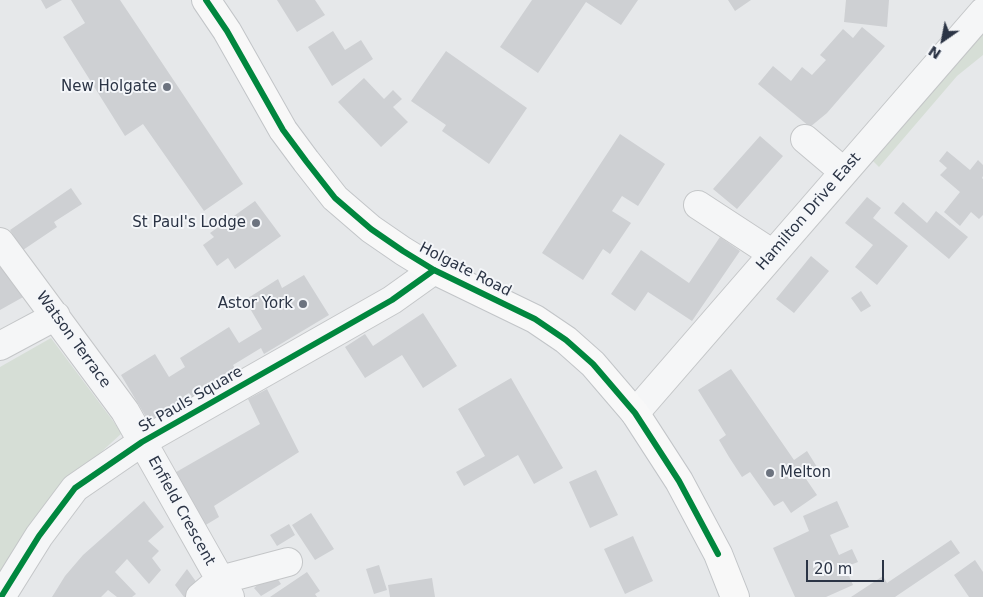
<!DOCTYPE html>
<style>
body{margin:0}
#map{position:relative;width:983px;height:597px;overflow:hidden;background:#e6e8ea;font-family:"DejaVu Sans",sans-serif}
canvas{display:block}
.north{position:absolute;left:918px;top:15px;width:50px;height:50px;-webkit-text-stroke:4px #f4f6f9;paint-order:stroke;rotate:213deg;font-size:14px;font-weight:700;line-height:20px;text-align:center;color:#2b3445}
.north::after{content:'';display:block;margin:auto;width:18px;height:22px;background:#2b3445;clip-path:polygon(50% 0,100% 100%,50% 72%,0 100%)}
.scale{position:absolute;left:806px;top:560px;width:78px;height:22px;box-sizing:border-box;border:2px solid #2b3445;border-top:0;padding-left:6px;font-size:15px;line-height:18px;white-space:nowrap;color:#2b3445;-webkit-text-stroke:4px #f4f6f9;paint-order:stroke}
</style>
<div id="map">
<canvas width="983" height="597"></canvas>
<div class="north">N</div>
<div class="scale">20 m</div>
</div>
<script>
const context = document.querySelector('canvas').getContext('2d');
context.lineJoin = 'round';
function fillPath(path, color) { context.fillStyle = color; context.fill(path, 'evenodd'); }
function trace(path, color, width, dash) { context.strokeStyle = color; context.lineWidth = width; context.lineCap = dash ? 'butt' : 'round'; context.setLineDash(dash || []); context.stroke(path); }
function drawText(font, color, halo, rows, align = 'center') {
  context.font = font + ' "DejaVu Sans",sans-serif'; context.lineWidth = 4; context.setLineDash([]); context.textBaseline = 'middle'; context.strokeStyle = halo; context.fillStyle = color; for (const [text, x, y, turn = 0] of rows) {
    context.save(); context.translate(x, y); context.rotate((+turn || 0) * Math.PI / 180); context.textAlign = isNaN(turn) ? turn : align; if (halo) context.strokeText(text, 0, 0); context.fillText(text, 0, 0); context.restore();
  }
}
const green = new Path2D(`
 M983 31V55L957 76 879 167 872 160Z
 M51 338 122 433 63 487 0 581V367Z`);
const building = new Path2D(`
 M41 0H62L46 9Z
 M71 0H120L243 184 204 211 143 124 125 136 63 37 85 23Z
 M277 0H315L325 15 297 32Z
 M532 0H638L621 25 586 2 538 73 500 47Z
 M728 0H751L735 11Z
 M846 0H889L887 27 844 22Z
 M862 27 885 46 827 113 810 127 758 84 773 66 791 81 802 67 812 75 826 60 820 55 843 29 853 38Z
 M333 31 345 50 361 40 373 59 332 86 308 47Z
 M446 51 527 108 489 164 442 131 446 125 411 101Z
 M364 78 384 99 393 90 402 99 393 107 408 122 381 147 338 102Z
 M620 134 665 164 638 206 622 196 612 211 631 223 610 254 603 249 583 280 542 253Z
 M760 136 783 156 737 209 713 189Z
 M947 151 970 170 978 160 983 165V176L982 178 983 179V215L979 219 971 212 960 226 944 212 960 192 940 175 947 168 939 161Z
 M71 188 82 204 54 222 57 227 23 250 10 230Z
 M867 197 881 208 873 218 908 246 877 285 855 267 873 245 845 223Z
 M255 201 281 236 235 269 228 258 217 266 203 245 214 237 210 233Z
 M903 202 927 223 936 211 968 237 949 259 894 213Z
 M720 237 740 251 692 321 648 292 635 311 611 294 641 250 689 283Z
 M811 256 829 271 794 313 776 299Z
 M0 264 25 296 0 310Z
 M304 275 329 315 264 354 261 348 233 365 237 372 193 398 189 393 184 396 189 404 152 427 121 375 155 354 169 377 185 367 180 358 229 327 239 343 262 329 245 300 278 279 282 288Z
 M861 291 871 306 861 312 851 298Z
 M423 313 457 366 423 388 402 355 365 378 345 347 365 334 373 346Z
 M731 369 794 460 807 451 817 467 804 476 817 495 791 513 783 501 774 506 750 472 742 477 729 457 719 440 726 435 698 390Z
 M511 378 563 468 534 484 518 455 464 486 456 472 485 456 458 409Z
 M267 389 299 452 214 506 219 517 204 526 171 475 260 424 248 399Z
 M596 470 618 515 590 528 569 482Z
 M144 501 164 527 148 541 159 551 152 558 161 570 149 584 127 559 115 572 136 594 132 597H117L108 590 101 597H52L65 576 83 555Z
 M837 501 849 527 830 535 839 555 852 549 858 562 845 567 853 585 826 597H795L773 548 809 531 803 516Z
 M311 513 334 549 315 560 292 525Z
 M289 524 295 535 277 546 270 535Z
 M633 536 653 581 625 594 604 549Z
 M951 540 960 553 895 597H851L883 576 887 583Z
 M975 560 983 572V597H969L954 575Z
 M379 565 387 590 374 594 366 569Z
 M187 569 197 583 187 597H184L175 585Z
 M307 572 320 591 315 594 317 597H270Z
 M277 578 281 584 261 596 254 588 261 582Z
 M432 578 435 597H390L388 585Z`);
const minor = new Path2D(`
 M805 139 844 172
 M698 205 773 254
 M0 242 125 411 230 597
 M0 346 56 316
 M635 413 983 12
 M1 597 39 536 75 488 142 442 392 300 434 270
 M200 597 220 580 288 562`);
const major = new Path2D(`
 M206 0 227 31 283 130 306 161 335 198 371 229 403 251 434 270 535 319 566 340 593 364 635 413 679 481 718 554 735 597`);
const cycleway = new Path2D(`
 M206 0 227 31 283 130 306 161 335 198 371 229 403 251 434 270 535 319 566 340 593 364 635 413 679 481 718 554
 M1 597 39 536 75 488 142 442 392 300 434 270`);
const markers = [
 [167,87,5,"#6c737f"],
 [256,223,5,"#6c737f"],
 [303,304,5,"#6c737f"],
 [770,473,5,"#6c737f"]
];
const poiNames = [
 ["New Holgate",157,87],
 ["St Paul's Lodge",246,223],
 ["Astor York",293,304],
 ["Melton",780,473,"left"]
];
const streetNames = [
 ["Hamilton Drive East",809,212,-49],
 ["Holgate Road",465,270,27],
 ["Watson Terrace",73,340,54],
 ["St Pauls Square",191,400,-30],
 ["Enfield Crescent",181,511,61]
];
fillPath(green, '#d6ded6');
fillPath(building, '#ced0d3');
trace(minor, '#c4c6c8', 30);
trace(major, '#c2c5c8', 30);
trace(minor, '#f5f6f7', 28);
trace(major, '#f8f8f8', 28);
trace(cycleway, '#00873e', 6);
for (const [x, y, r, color] of markers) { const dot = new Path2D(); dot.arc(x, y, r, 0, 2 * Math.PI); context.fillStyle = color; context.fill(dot); trace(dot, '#f4f6f9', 2); }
drawText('15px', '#2b3445', '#f4f6f9', poiNames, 'right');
drawText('15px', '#2b3445', '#f4f6f9', streetNames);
</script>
